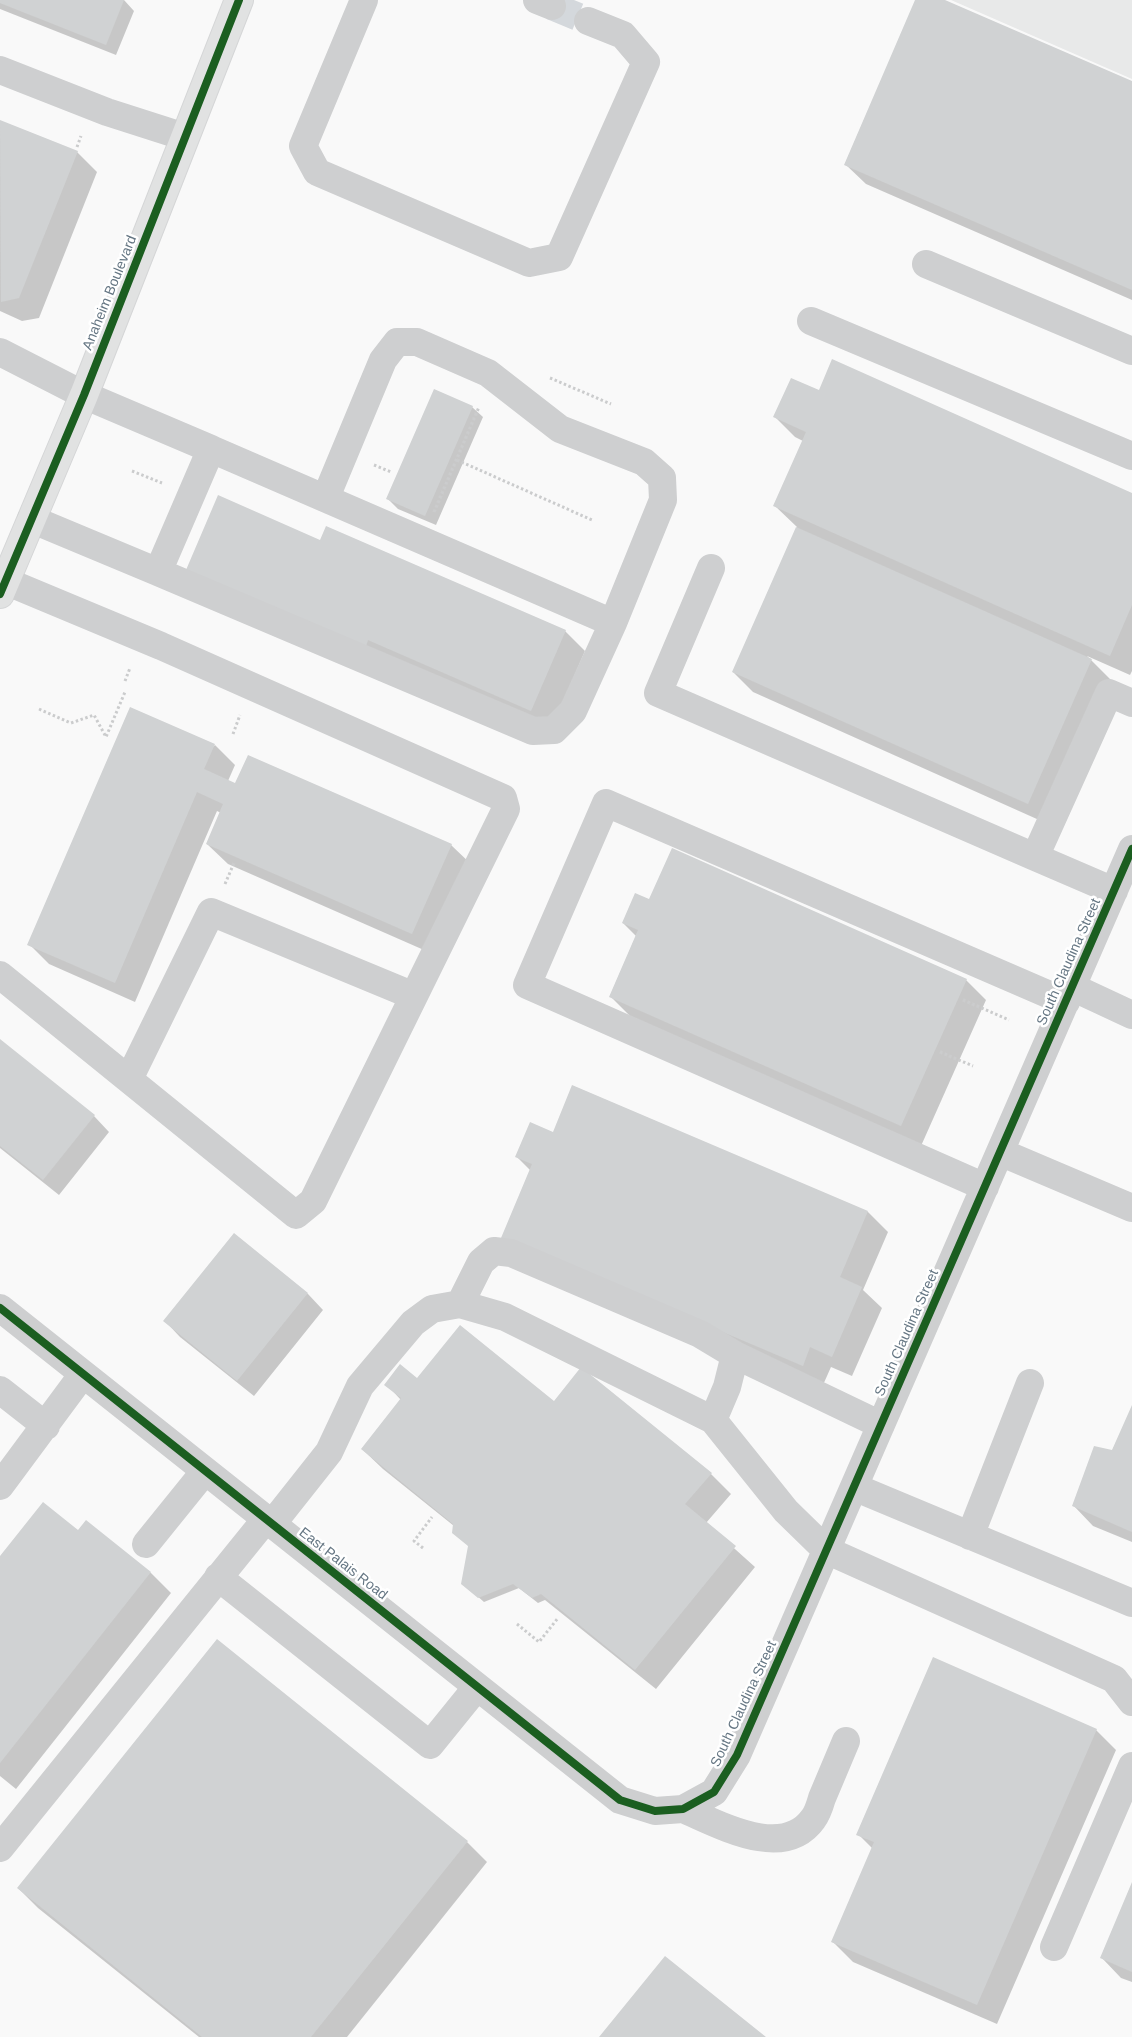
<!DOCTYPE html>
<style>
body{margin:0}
canvas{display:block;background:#f9f9f9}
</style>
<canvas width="1132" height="2037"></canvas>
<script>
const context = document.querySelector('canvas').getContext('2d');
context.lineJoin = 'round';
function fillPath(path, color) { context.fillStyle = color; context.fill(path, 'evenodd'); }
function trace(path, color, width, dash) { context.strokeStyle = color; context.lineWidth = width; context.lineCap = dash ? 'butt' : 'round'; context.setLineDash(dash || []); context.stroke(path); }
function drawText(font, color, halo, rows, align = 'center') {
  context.font = font + ' Helvetica,sans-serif'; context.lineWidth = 5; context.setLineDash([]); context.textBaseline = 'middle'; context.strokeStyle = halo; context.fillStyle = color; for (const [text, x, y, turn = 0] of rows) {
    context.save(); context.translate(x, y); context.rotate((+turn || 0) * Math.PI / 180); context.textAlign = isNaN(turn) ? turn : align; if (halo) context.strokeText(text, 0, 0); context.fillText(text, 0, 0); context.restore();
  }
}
const built = new Path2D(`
 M951 0H1132V79Z`);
const shadow = new Path2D(`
 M0 0H124L134 11 116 55 0 9Z
 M916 0H941L1132 82V300L866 184 845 164Z
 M0 121 77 152 97 172 39 318 22 321 0 311Z
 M819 391 1132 494V671L1130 675 1087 656 1112 681 1048 824 753 692 733 672 797 527 775 506 803 441 795 437 775 417Z
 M472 407 483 417 436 525 398 509 388 499Z
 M321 542 565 631 585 651 551 730 208 590Z
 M215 745 235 765 228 781 236 784 451 845 472 865 433 954 228 864 207 844 221 813 217 811 135 1002 49 964 29 944Z
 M650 901 966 980 986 1000 921 1146 630 1016 610 996 636 936 623 923Z
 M0 1041 94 1116 109 1132 59 1195 0 1148Z
 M573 1086 868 1212 888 1232 863 1290 882 1308 852 1376 831 1367 823 1385 522 1258 530 1170 517 1157 553 1134Z
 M234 1235 308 1294 323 1310 254 1396 180 1337 165 1321Z
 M417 1380 554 1403 711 1474 731 1494 706 1523 755 1567 656 1689 545 1600 538 1603 519 1588 484 1602 468 1588 469 1547 454 1526 383 1469 362 1449 401 1400 386 1384Z
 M1132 1408V1542L1093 1526 1073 1505 1112 1451Z
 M86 1522 151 1573 171 1593 16 1789 0 1776V1558L78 1531Z
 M217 1641 467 1842 487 1862 347 2037H199L38 1908 18 1888Z
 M1096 1730 1116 1750 997 2024 853 1962 833 1942 873 1849 858 1834Z
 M1132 1886V1982L1121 1978 1101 1957Z`);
const building = new Path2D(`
 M0 0H124L106 45 0 3Z
 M915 0H945L1132 81V290L844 165Z
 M0 120 78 151 19 298 1 302Z
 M832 359 1132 493V605L1110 656 773 506 806 432 773 417 791 378 819 390Z
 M434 389 473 406 425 516 386 499Z
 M218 495 320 540 326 526 566 630 531 711 368 640 365 649 186 570Z
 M796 527 1092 659 1028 804 732 672Z
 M130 707 215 744 204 769 235 783 248 755 452 844 412 934 206 844 223 804 197 792 115 983 27 945Z
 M672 848 967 979 901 1126 609 997 638 930 622 923 635 893 649 899Z
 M0 1039 95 1115 43 1180 0 1146Z
 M572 1085 868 1211 840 1277 862 1287 832 1357 810 1347 803 1366 501 1238 532 1164 515 1157 530 1122 553 1132Z
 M234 1233 308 1293 237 1381 163 1321Z
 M460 1325 554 1401 581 1367 712 1473 685 1504 736 1546 635 1670 541 1594 532 1598 513 1584 478 1598 461 1584 468 1546 452 1533 453 1524 361 1449 401 1398 384 1385 400 1364 417 1378Z
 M1132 1405V1532L1072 1506 1094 1446 1112 1450Z
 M43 1502 78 1530 86 1520 151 1572 0 1763V1556Z
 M217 1639 468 1841 311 2037H202L17 1888Z
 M933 1657 1097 1729 977 2005 831 1942 874 1842 856 1835Z
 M1132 1882V1972L1100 1958Z
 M665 1956 766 2037H599Z`);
const minorTunnel = new Path2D(`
 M552 6 588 21`);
const path = new Path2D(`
 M77 147 81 136
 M550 378 611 404
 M457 460 592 520
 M374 465 391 472
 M132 471 162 483
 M434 512 479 407
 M125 681 130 668
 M39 709 71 723 94 715 106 737 125 692
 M233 734 240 715
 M225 884 234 863
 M963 1000 1009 1020
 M940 1052 973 1066
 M423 1548 414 1541 432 1517
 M517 1624 539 1642 558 1618`);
const minor = new Path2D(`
 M364 0 303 146 317 172 529 263 559 257 646 62 623 35 588 21
 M537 0 552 6
 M0 70 107 112 185 137
 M926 264 1132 351
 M811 321 1132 456
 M0 352 84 395 211 449 158 572 31 519
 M211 449 613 623
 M711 568 658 693 1035 857
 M158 572 533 731 554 730 573 711 613 623 663 500 662 478 644 462 560 429 488 373 417 342H397L383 360 326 497
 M1114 891 1035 857 1109 693 1132 703
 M0 975 296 1215 313 1201 506 809 503 798 161 646 5 581
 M1072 987 1132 1015
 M129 1079 211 912 414 996
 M1000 1152 1132 1208
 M985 1187 527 985 606 803 1066 1002
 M460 1304 481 1262 494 1251 511 1253 700 1334 735 1355 881 1425
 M0 1308 620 1800 655 1811 683 1809 714 1792 737 1755 1132 849
 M0 1390 46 1426
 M713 1420 727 1387 735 1355
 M0 1486 83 1374
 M854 1487 1132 1603
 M272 1524 329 1452 360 1386 413 1323 432 1309 460 1304 505 1317 713 1420 786 1511 826 1550 1114 1679 1132 1702
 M970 1536 1030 1383
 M146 1544 205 1471
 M218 1577 430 1745 477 1687
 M683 1809C719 1824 783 1861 813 1819 817 1814 820 1805 822 1798 830 1779 838 1760 846 1741
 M0 1848 266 1519
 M1054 1947 1132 1766`);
const major = new Path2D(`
 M0 594 84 395 239 0`);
const cycleway = new Path2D(`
 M0 594 84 395 239 0
 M0 1308 620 1800 655 1811 683 1809 714 1792 737 1755 1132 849`);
const streetNames = [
 ["Anaheim Boulevard",110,293,-68],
 ["South Claudina Street",1069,962,-66],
 ["South Claudina Street",907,1333,-66],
 ["East Palais Road",343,1564,38],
 ["South Claudina Street",744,1704,-65]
];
fillPath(built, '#e8e9e9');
fillPath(shadow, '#0003');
fillPath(building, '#d0d2d3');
trace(minorTunnel, '#d4d8dc', 28, [28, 14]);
trace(major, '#d5d6d7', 30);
trace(path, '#cbcccd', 3, [2.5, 2.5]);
trace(minor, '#cecfd0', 28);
trace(major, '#e1e2e2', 28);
trace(cycleway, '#1b5e20', 8);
drawText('14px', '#657683', '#fff', streetNames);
</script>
